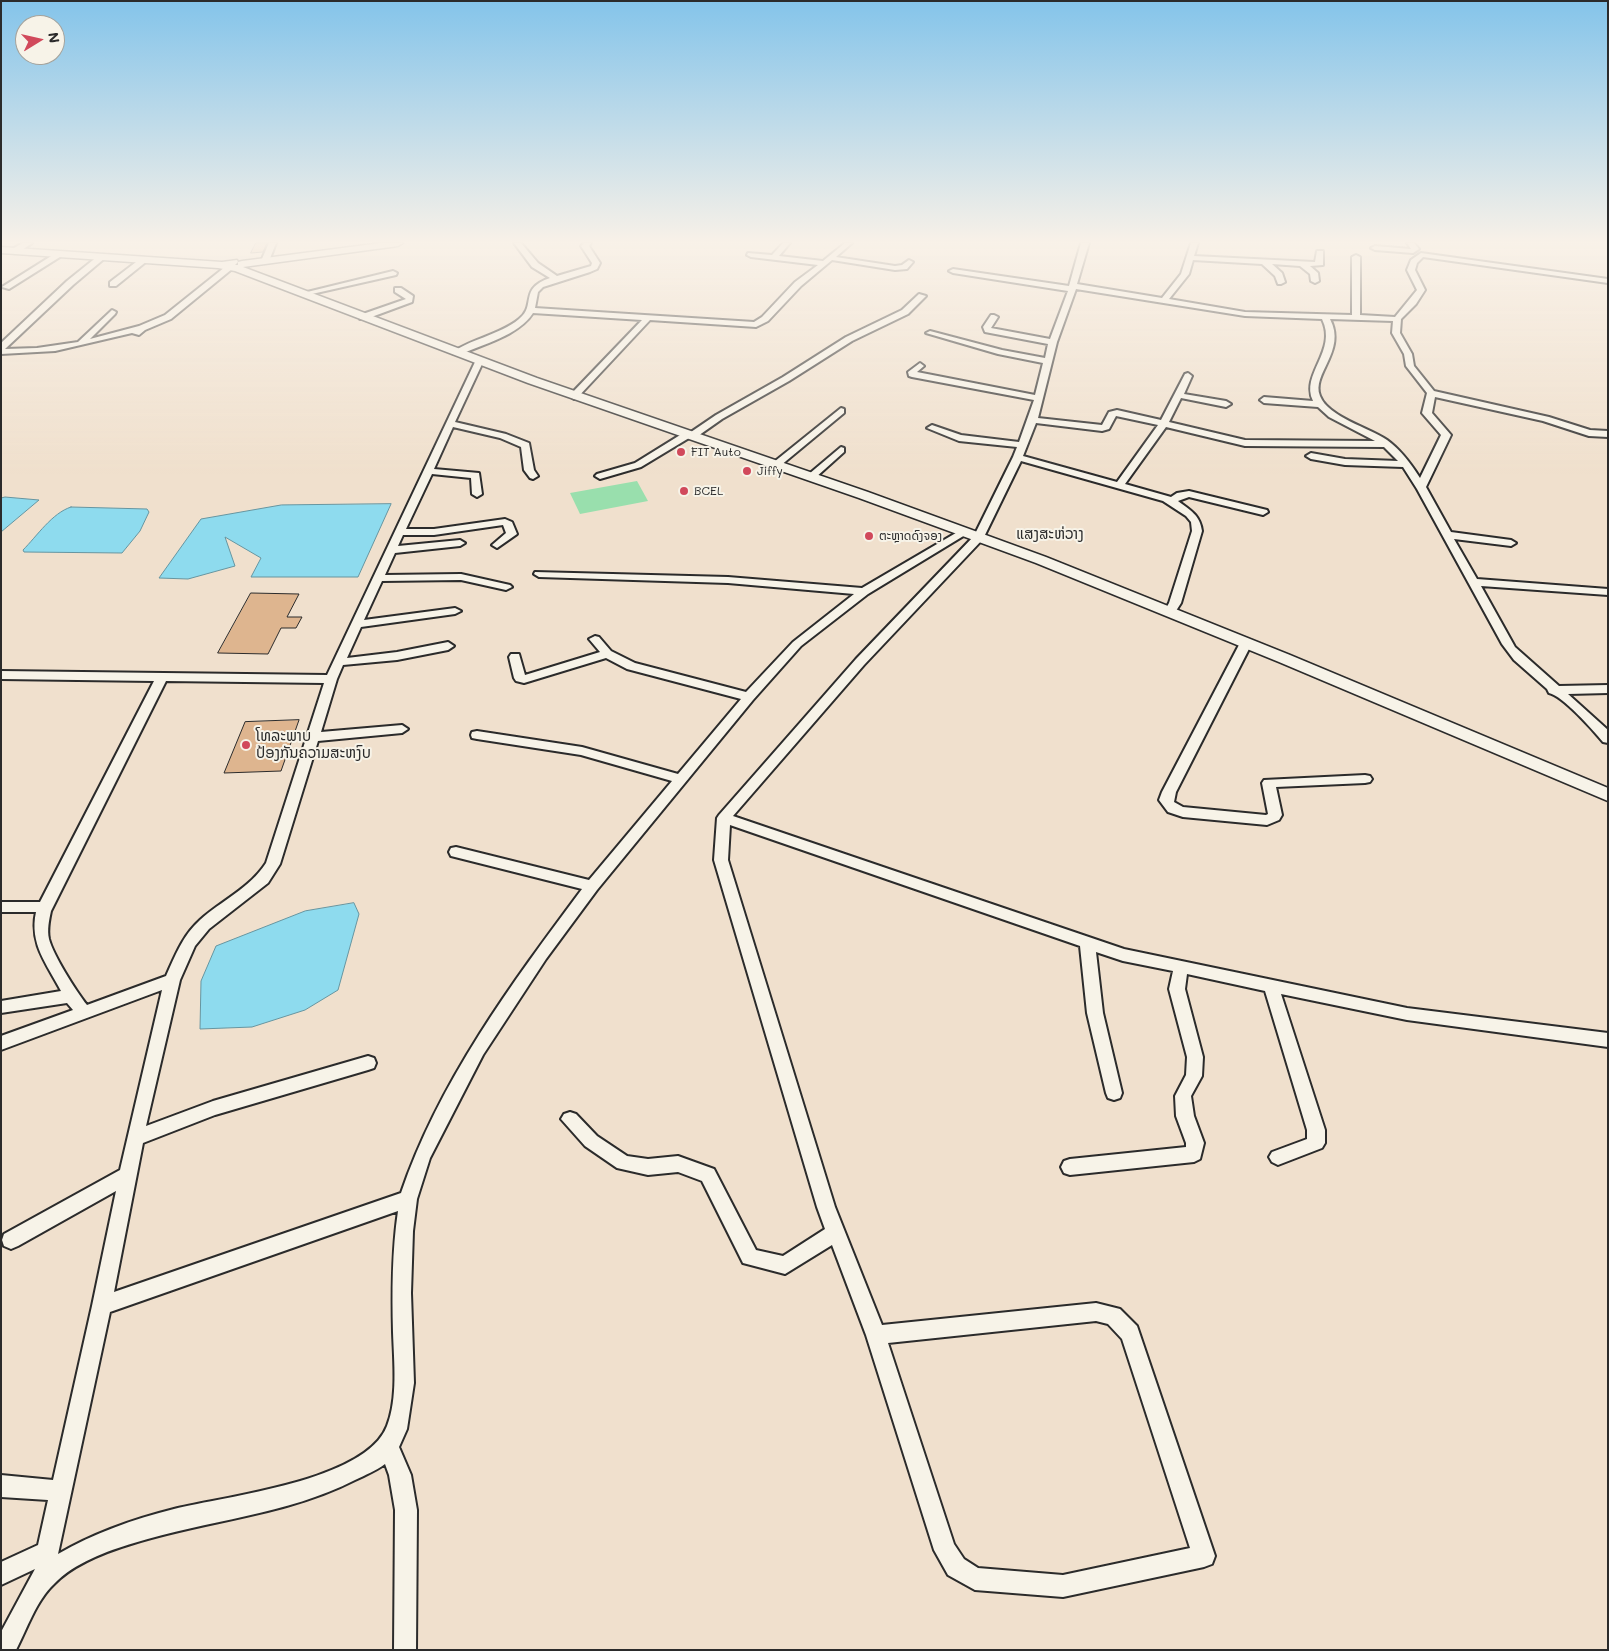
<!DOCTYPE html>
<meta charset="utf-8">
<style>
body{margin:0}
#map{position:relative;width:1609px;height:1651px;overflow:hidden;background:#f0e0cd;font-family:Mali,sans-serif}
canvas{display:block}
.frame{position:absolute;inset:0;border:2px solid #2b2b2b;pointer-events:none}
.north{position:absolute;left:15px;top:15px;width:50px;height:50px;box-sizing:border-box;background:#f7f3e8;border:1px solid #a5a39c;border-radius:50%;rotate:81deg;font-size:14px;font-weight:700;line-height:20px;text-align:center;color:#2b2b2b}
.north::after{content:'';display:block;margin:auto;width:18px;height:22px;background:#d1495b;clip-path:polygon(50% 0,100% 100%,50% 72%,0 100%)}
</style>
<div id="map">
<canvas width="1609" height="1651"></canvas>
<div class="frame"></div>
<div class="north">N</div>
</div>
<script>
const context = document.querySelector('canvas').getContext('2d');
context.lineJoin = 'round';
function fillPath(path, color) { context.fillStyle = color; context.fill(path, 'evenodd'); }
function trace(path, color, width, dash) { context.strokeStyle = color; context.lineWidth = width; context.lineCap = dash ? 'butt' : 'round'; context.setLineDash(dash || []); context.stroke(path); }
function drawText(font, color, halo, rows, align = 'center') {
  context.font = font + ' Mali,"Noto Sans Lao",sans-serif'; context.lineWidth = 4; context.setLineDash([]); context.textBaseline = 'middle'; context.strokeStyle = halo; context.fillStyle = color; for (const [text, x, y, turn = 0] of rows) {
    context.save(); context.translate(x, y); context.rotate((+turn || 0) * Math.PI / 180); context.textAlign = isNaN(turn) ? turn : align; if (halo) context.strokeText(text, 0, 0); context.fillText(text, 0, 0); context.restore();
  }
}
const green = new Path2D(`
 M637 481 648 501 580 514 570 493Z`);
const water = new Path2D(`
 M1 498 5 497 39 500 1 532Z
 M391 504 358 577H251L261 558 225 537 235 566 188 579 159 578 201 519 281 505Z
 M71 507 147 509 149 512 140 531 122 553 24 552 23 550C37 536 52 513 71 507Z
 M354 903 359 914 338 990 305 1010 252 1027 200 1029 201 981 216 946 305 911Z`);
const building = new Path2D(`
 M256 243H267L263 252 251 253Z
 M251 593 299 594 287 617H302L296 628H281L268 654 218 653Z
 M299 720 281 771 224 773 245 722Z`);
const street = new Path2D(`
 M23 243H32L18 253H12V249Z
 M269 243H276L269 261 265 263 261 261Z
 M514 243H521L538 263 557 276 591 266 592 263 581 246 584 243H591L589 246 600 263 597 269 590 272 543 287 538 292 535 308 754 322 762 317 795 282 818 265 751 257 747 255 748 253 772 255 783 243H790L779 256 823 261 845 243H852L836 257 895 266 902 265 909 260 913 262 907 269 895 270 832 260 801 286 768 321 756 327 650 320 577 398 574 399 570 396 571 394 642 320 533 313C518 336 483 344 459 355L452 353C467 340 500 335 519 319 537 305 518 289 550 278L532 267Z
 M1081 243H1089L1077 284 1162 298 1181 274 1191 243H1198L1194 256 1315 262 1317 251H1323V265L1310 266 1318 273 1319 281 1315 283 1311 281 1310 274 1300 266 1272 264 1282 273 1285 282 1281 284H1278L1275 276 1262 264 1193 260 1189 274 1169 299 1245 312 1352 315V257L1356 255 1360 257V315L1395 317 1417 290 1407 270 1411 260 1421 253 1608 279V283L1423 257 1417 263 1415 270 1425 290 1416 304 1401 319 1400 333 1412 354 1414 366 1434 391 1549 417 1590 430 1608 431V437L1589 436 1543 421 1435 397 1432 413 1451 435 1426 487 1451 532 1511 540 1516 543 1511 546 1454 539 1477 579 1608 589V595L1481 586 1515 647 1559 686 1608 685V693L1568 694 1608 730V743L1603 742C1593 730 1563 696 1549 693L1547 689 1514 660 1502 644 1417 489 1403 467 1345 465 1311 459 1306 456 1311 453 1345 459 1398 461 1384 447 1245 446 1166 427 1125 484 1171 497 1177 493 1189 491 1267 510 1268 512 1263 515 1189 497 1178 501C1190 510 1200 515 1202 531L1181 603 1174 614 1170 615 1164 612 1169 603 1192 531 1191 522 1186 516 1163 501 1021 461 983 539 864 665 733 816 1124 949 1407 1008 1608 1033V1047L1407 1020 1281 994 1325 1130V1143L1322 1148 1278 1165 1272 1162 1269 1157 1272 1152 1307 1139V1130L1265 991 1187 974 1185 989 1203 1057 1202 1076 1191 1096 1194 1116 1204 1143 1200 1159 1194 1162 1070 1175 1064 1173 1061 1167 1064 1161 1070 1159 1186 1147V1143L1176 1116 1175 1096 1186 1075 1187 1057 1169 989 1173 971 1123 961 1096 952 1103 1013 1122 1093 1120 1098 1114 1100 1108 1098 1106 1093 1087 1013 1080 946 730 825 728 860 835 1207 882 1325 1096 1303 1120 1309 1137 1326 1215 1556 1212 1564 1204 1567 1063 1597 975 1590 948 1575 934 1550 866 1335 832 1245 785 1274 743 1263 702 1181 678 1172 648 1175 617 1168 585 1146 561 1119 564 1114 570 1112 576 1114 597 1136 627 1156 648 1159 678 1156 714 1169 756 1250 783 1256 825 1229 817 1207 714 860 717 818 719 815 856 659 974 536 1013 457 1017 447 959 441 927 428 932 425 961 435 1019 442 1034 400 912 377 909 376 908 372 920 363 924 366 917 372 1035 395 1043 363 998 354 926 333 930 331 1002 350 1045 358 1048 344 985 332 983 327 991 315H994L998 317 991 328 1050 339 1068 291 953 273 949 271 953 269 1069 286ZM1076 289 1245 316 1322 319C1338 351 1300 374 1313 401L1264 397 1260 400 1264 403 1318 407 1329 417 1375 441 1245 440 1169 422 1181 398 1226 407 1231 404 1226 401 1184 394 1192 376 1188 373 1185 374 1161 420 1117 410 1109 412 1102 425 1038 418 1057 342ZM1330 319 1393 321 1392 333 1404 354 1406 366 1427 393 1422 413 1441 435 1420 478C1411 464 1401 450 1387 440 1370 428 1328 417 1320 396 1311 374 1347 351 1330 319ZM1116 416 1158 425 1117 482 1023 456 1036 423 1102 431 1109 429ZM1096 1321 1108 1324 1122 1339 1190 1548 1063 1575 978 1568 964 1559 954 1544 888 1343Z
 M1407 243H1414L1419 249 1413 253 1375 250 1371 248 1375 246 1411 249Z
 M56 253 63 255 9 289 2 287Z
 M98 256 105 258 73 285 5 349 37 348 78 342 112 310 116 312 115 314 90 339 139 326 165 315 225 267 232 269 171 319 145 330 139 335 132 333 55 351 1 354V343L67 281Z
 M140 259 147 261 116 286H110V282Z
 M393 271 397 273 396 275 303 296 299 294Z
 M395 288H401L413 296 412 302 366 319H360V315L406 299 395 292Z
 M919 294 926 296 908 314 852 341 789 381 722 419 695 438H689L641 467 600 479 595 476 597 474 635 463 685 432H691L716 415 783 377 846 337 902 310Z
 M479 359 483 362 455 422 506 434 529 443 534 470 538 476 533 479 530 478 524 470 521 447 500 438 453 427 434 469 479 473 482 494 477 497 472 494 471 478 432 474 406 529H434L505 519 512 522 517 534 497 548 492 545 506 533 503 525 434 535H403L398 546 460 540 465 543 460 546 395 553 385 575 461 574 510 585 512 587 506 590 461 580 382 581 364 620 455 608 461 611 455 614 361 627 347 658 397 652 448 642 454 646 448 650 397 660 343 665 337 679 321 732 402 725 408 729 402 733 318 741 280 864 268 883 209 929 195 946 180 980 146 1126 213 1101 368 1056 374 1058 376 1063 374 1068 368 1070 215 1115 143 1143 114 1292 401 1193C439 1081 512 983 582 889L451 856 449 852 451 848 456 847 589 880 672 781 581 755 477 739 472 738 471 735 472 732 477 731 582 747 678 774 741 699 627 669 606 658 524 683 516 681 514 678 509 657 511 654H519L525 675 600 652 589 639 595 636 599 637 611 651 635 663 746 692 793 642 854 594 728 583 539 577 534 574 535 572 728 577 862 588 961 530 965 529 970 532 868 594 801 646 753 700 597 890 546 959 483 1055 430 1158 417 1199 413 1231 411 1293 414 1383 407 1429 399 1447 411 1475 417 1510 416 1650H394L395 1510 389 1475 385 1464C376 1471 365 1475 355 1480 287 1515 207 1520 134 1543 107 1551 74 1563 54 1584 36 1601 27 1629 16 1650H1V1632L35 1569 1 1585V1562L38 1545 48 1500 1 1497V1475L53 1480 92 1306 116 1191 18 1246 11 1249 4 1246 2 1240 4 1234 120 1170 162 990 1 1050V1036L73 1010 67 1003 1 1013V1001L61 991C47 964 29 944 36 912H1V902H40L154 681 1 679V671L327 675 475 362ZM166 681 324 683 266 863C250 888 221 901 200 920 183 935 175 956 166 976L87 1005C76 991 53 955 49 939 47 930 49 920 51 911ZM398 1211C392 1251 392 1292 393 1332 394 1362 398 1398 387 1426 366 1481 226 1496 174 1509 134 1519 94 1533 58 1554L110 1312Z
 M841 408 844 409V413L780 466H774V462Z
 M841 447 844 448V452L815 478H809V474Z
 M1246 639 1252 643 1176 792 1174 802 1183 807 1266 815 1268 814 1262 783 1264 780 1365 775 1370 776 1372 779 1370 782 1365 783 1276 787 1282 815 1279 820 1267 825 1183 817 1168 812 1159 800 1162 792 1240 643Z`);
const secondary = new Path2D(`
 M381 243H403L398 246 243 267 537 378 868 492 1046 557 1290 655 1608 788V801L1279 662 1036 563 859 498 528 383 235 271 218 268 1 253V247L222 262 237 260 238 262 235 265H238V262L242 261Z`);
const markers = [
 [681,452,5,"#d1495b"],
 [747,471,5,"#d1495b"],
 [684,491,5,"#d1495b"],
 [869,536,5,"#d1495b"],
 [246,745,5,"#d1495b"]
];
const farPoinames = [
 ["FIT Auto",691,452],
 ["Jiffy",757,471],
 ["BCEL",694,491],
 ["ຕະຫຼາດດົງຈອງ",879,536]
];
const farQuarternames = [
 ["ແສງສະຫ່ວາງ",1050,534]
];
const poiNames = [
 ["ໂທລະພາບ",256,736],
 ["ປ້ອງກັນຄວາມສະຫງົບ",256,753]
];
fillPath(green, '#99dfad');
fillPath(water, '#8edbee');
trace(water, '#6695a0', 1);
fillPath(building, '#deb58f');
trace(building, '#2b2b2b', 1);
trace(street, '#2b2b2b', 4);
trace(secondary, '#2b2b2b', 3);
fillPath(street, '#f7f3e8');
fillPath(secondary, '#f7f3e8');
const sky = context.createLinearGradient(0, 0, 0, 474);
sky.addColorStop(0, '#84c4ea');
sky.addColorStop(0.51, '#f8f1e8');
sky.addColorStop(1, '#f8f1e800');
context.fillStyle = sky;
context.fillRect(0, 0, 1609, 474);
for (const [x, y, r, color] of markers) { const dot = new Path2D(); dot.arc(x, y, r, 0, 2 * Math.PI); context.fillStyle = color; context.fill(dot); trace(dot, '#f7f3e8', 2); }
drawText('12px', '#2b2b2b', '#f7f3e8', farPoinames, 'left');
drawText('15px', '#2b2b2b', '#f7f3e8', farQuarternames);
drawText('15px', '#2b2b2b', '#f7f3e8', poiNames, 'left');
</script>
